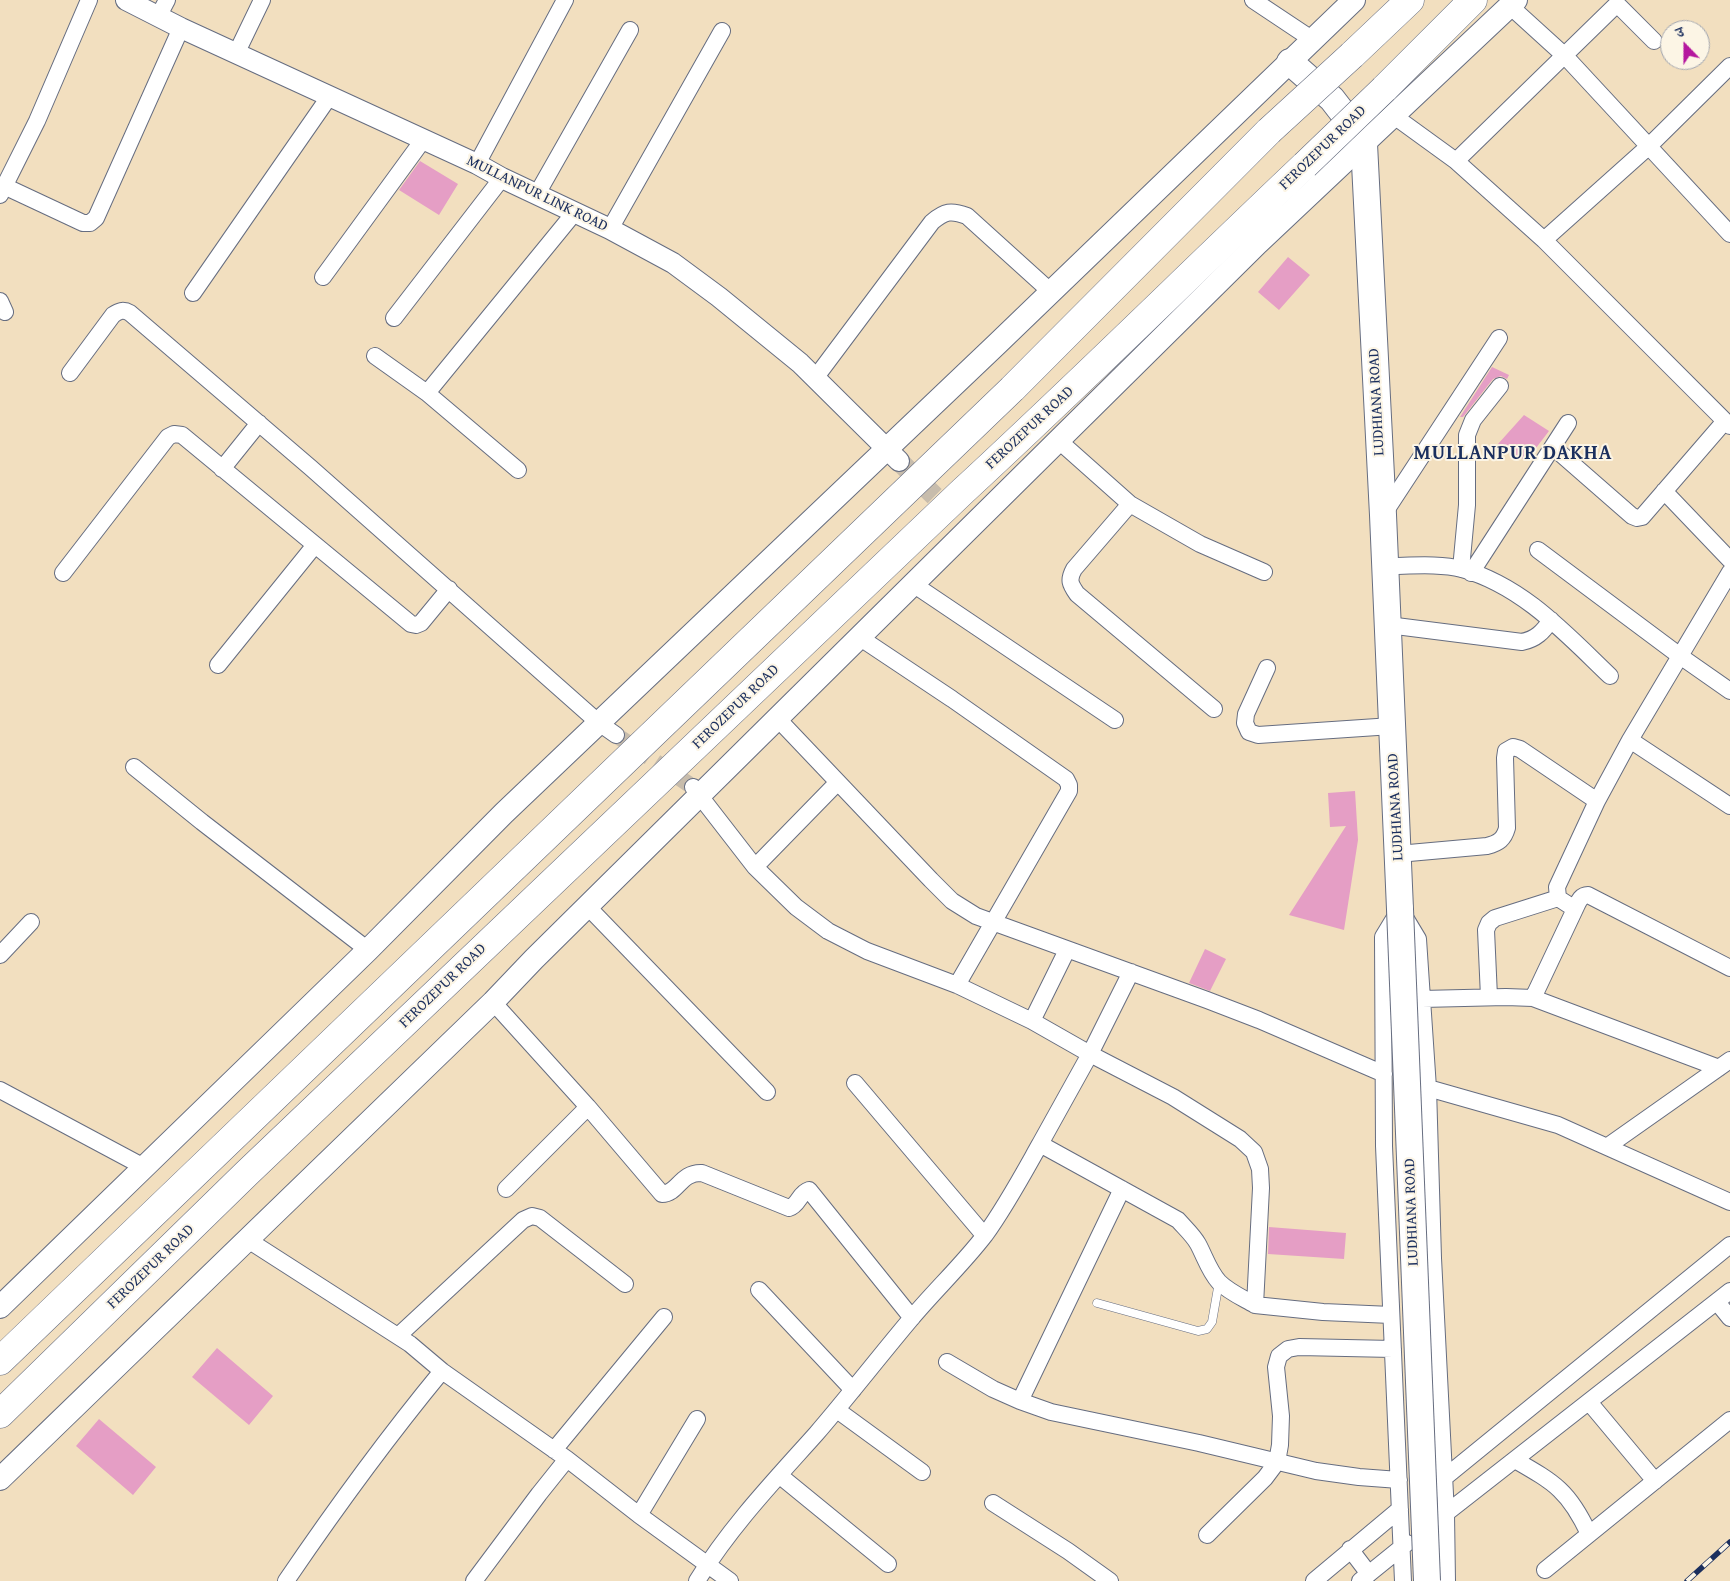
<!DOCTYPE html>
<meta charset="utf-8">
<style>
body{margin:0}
#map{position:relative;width:1730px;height:1581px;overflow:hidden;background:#f2dfbf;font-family:"Gentium Book Plus","Noto Serif Devanagari",serif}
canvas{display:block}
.north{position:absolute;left:1660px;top:20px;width:50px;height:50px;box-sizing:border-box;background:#fcf5e5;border:1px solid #a2a6af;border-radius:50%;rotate:338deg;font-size:14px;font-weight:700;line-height:20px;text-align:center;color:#1b2f5e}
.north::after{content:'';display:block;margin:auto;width:18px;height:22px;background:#b5179e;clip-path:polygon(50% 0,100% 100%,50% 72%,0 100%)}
</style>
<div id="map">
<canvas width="1730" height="1581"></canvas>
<div class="north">उ</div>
</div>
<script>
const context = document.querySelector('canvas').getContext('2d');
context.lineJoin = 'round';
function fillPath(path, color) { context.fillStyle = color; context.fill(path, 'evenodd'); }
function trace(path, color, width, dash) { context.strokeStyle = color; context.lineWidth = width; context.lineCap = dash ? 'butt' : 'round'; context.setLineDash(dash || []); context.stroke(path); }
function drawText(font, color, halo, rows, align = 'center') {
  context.font = font + ' "Gentium Book Plus",serif'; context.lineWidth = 4; context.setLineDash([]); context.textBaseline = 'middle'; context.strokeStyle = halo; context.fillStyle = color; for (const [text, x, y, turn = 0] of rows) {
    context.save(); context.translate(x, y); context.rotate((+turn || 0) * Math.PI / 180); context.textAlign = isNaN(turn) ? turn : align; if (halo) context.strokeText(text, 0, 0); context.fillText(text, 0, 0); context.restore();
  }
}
const building = new Path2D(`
 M420 161 458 184 439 215 399 190Z
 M1288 257 1310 275 1279 310 1258 292Z
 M1492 367 1509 375 1507 379 1501 376 1493 379 1463 417H1460Z
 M1524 415 1549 431 1526 461 1498 444Z
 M1355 791 1358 840 1344 930 1289 915 1346 826 1330 827 1328 793Z
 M1205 949 1226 959 1210 991 1189 983Z
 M1269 1227 1346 1233 1344 1259 1268 1254Z
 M217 1348 273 1396 249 1425 192 1377Z
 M99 1419 156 1467 133 1495 76 1446Z`);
const minorTunnel = new Path2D(`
 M616 735 693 787`);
const tertiaryTunnel = new Path2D(`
 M899 461 959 520`);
const service = new Path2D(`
 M1097 1303 1198 1331 1207 1329 1212 1322 1219 1282`);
const minor = new Path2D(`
 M1253 0 1313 40
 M1510 6 1565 56 1730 234
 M158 17 167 0
 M236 54 262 0
 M1394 116 1456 161 1544 240 1730 426
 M1456 161 1617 4 1654 41
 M477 164 565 0
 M4 186 83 223H90L96 218 181 28
 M537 194 630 30
 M0 195 37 121 89 0
 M610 229 722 31
 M1544 240 1648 147 1730 66
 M323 277 423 140
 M193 293 329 97
 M0 301 5 312
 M394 318 502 178
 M375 356 427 393 575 212
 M70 373 113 315C119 311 123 309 130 313L311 468 599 723 616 735
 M816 377 932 222C945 211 951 210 967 216L1051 292
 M427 393 518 470
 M1058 440 1130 504 1200 544 1264 572
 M1553 447 1632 516 1637 518 1642 517 1725 421
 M222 469 259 423
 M1664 491 1730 560
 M1130 504 1074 569C1068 580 1070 584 1077 594L1214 709
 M1383 515 1499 338
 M1538 550 1680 656 1730 691
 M1385 566C1409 566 1439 563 1462 569 1523 586 1566 634 1610 676
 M1461 569 1467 505V435L1473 420 1500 386
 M63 573 168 437 174 434 182 435 411 624 416 625 421 623 449 589
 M1471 573 1568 423
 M913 584 1115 720
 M1388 625 1522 642C1536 639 1543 632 1551 620
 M859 637 952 699 1066 779 1069 785V791L957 985
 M218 665 315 545
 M1267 668 1246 714 1245 723 1249 732 1258 735 1392 726
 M777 718 931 880 952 901 976 916 1207 1000 1259 1020 1384 1074
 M1630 740 1730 806
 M134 767 202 822 368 950
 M693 787 755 867 796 907 828 931 867 951 957 985 1032 1021 1090 1054 1173 1097 1240 1139 1254 1152 1260 1169 1261 1188 1255 1305 1323 1312 1391 1315
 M1398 854 1487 846C1499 843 1504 839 1507 828L1505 758 1506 751 1513 747 1520 749 1597 801
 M755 867 837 783
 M587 906 767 1092
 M1575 909 1558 898 1557 887 1597 801 1630 740 1730 572
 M0 955 31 922
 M1489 997 1486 930 1489 923 1495 918 1558 898
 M1533 998 1575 909C1578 903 1580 895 1588 895L1730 968
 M1422 999 1506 997 1533 998 1719 1068
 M493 1002 588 1107 662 1194C678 1194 680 1172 702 1173L789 1208C799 1205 799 1193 809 1190L912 1318
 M1032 1021 1067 950
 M855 1083 984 1235
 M1428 1088 1558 1125 1730 1202
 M0 1090 144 1167
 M1040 1144 1090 1054 1131 972
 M1608 1146 1730 1060
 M506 1189 588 1107
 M248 1240 410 1344 442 1371 567 1459 639 1515 730 1581
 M759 1290 853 1390
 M1717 1302 1730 1318
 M398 1336 523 1220 532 1216 540 1218 625 1284
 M947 1362 993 1389 1020 1401 1051 1412 1199 1443 1316 1471 1359 1477 1399 1480
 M1020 1401 1122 1189
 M1589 1402 1655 1481
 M837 1410 922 1472
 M554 1450 664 1317
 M1515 1460C1555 1483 1569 1491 1589 1534
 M779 1475 888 1564
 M1444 1478 1730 1245
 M993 1503 1068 1551 1110 1581
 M639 1515 697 1419
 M1440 1518 1730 1291
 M1207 1535 1265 1478 1277 1462 1280 1445 1281 1416 1276 1367 1279 1356 1288 1349 1299 1347 1393 1349
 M1350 1549 1369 1574
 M1545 1570 1730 1420
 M286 1581C335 1509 386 1439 442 1371
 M474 1581 539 1494 567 1459
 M697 1581C730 1527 774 1481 816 1434 848 1397 878 1358 910 1320 934 1291 962 1265 985 1235 1006 1206 1022 1176 1040 1144L1178 1220C1185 1228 1193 1235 1198 1244 1205 1257 1209 1271 1219 1282 1229 1292 1243 1298 1255 1305
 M1314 1581 1400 1509
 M1360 1581 1407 1543
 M1403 1581 1384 1146 1383 937 1400 909 1418 939 1422 999 1428 1088 1433 1258 1446 1514 1447 1581`);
const tertiary = new Path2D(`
 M126 0 181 28 477 164 502 178 610 229 673 263 719 297 800 363 899 461`);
const secondary = new Path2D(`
 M0 1307 368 950 504 813 997 344 1354 0
 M0 1479 493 1002 534 959 1258 243 1516 0`);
const primary = new Path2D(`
 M1290 62 1332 99 1356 130 1364 144 1383 515 1400 909`);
const trunk = new Path2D(`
 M1352 55 1410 0
 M1384 89 1473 0
 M0 1361 1012 389 1269 131
 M0 1414 247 1173 963 491C1079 384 1191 273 1305 165`);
const rail = new Path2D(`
 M1687 1581 1730 1542`);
const primaryBridge = new Path2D(`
 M1400 909 1427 1581`);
const trunkBridge = new Path2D(`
 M1269 131 1352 55
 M1305 165 1384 89`);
const streetNames = [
 ["FEROZEPUR ROAD",1323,148,-44],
 ["MULLANPUR LINK ROAD",537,194,26],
 ["LUDHIANA ROAD",1377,402,-93],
 ["FEROZEPUR ROAD",1030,428,-43],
 ["FEROZEPUR ROAD",736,707,-44],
 ["LUDHIANA ROAD",1396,807,-93],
 ["FEROZEPUR ROAD",443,986,-44],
 ["LUDHIANA ROAD",1412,1212,-92],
 ["FEROZEPUR ROAD",151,1267,-44]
];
const districtNames = [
 ["MULLANPUR DAKHA",1513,454]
];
fillPath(building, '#e59ec5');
trace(minorTunnel, '#c7bcac', 16, [16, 8]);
trace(tertiaryTunnel, '#c7bcac', 20, [20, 10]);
trace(service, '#666d80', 9);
trace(minor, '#666d80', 18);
trace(tertiary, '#666d80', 22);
trace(secondary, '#666d80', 24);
trace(primary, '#666d80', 28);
trace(trunk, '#666d80', 29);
trace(service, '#fff', 8);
trace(minor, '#fff', 16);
trace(tertiary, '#fff', 20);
trace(secondary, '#fff', 22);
trace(primary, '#fff', 26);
trace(trunk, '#fff', 28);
trace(rail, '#1b2f5e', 5.5);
trace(rail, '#fcf5e5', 4, [11]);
trace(primaryBridge, '#666d80', 28, []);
trace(trunkBridge, '#666d80', 29, []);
trace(primaryBridge, '#fff', 26);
trace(trunkBridge, '#fff', 28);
drawText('15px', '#1b2f5e', '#fcf5e5', streetNames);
context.letterSpacing = '1px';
drawText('bold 20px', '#1b2f5e', '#fcf5e5', districtNames);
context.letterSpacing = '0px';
</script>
